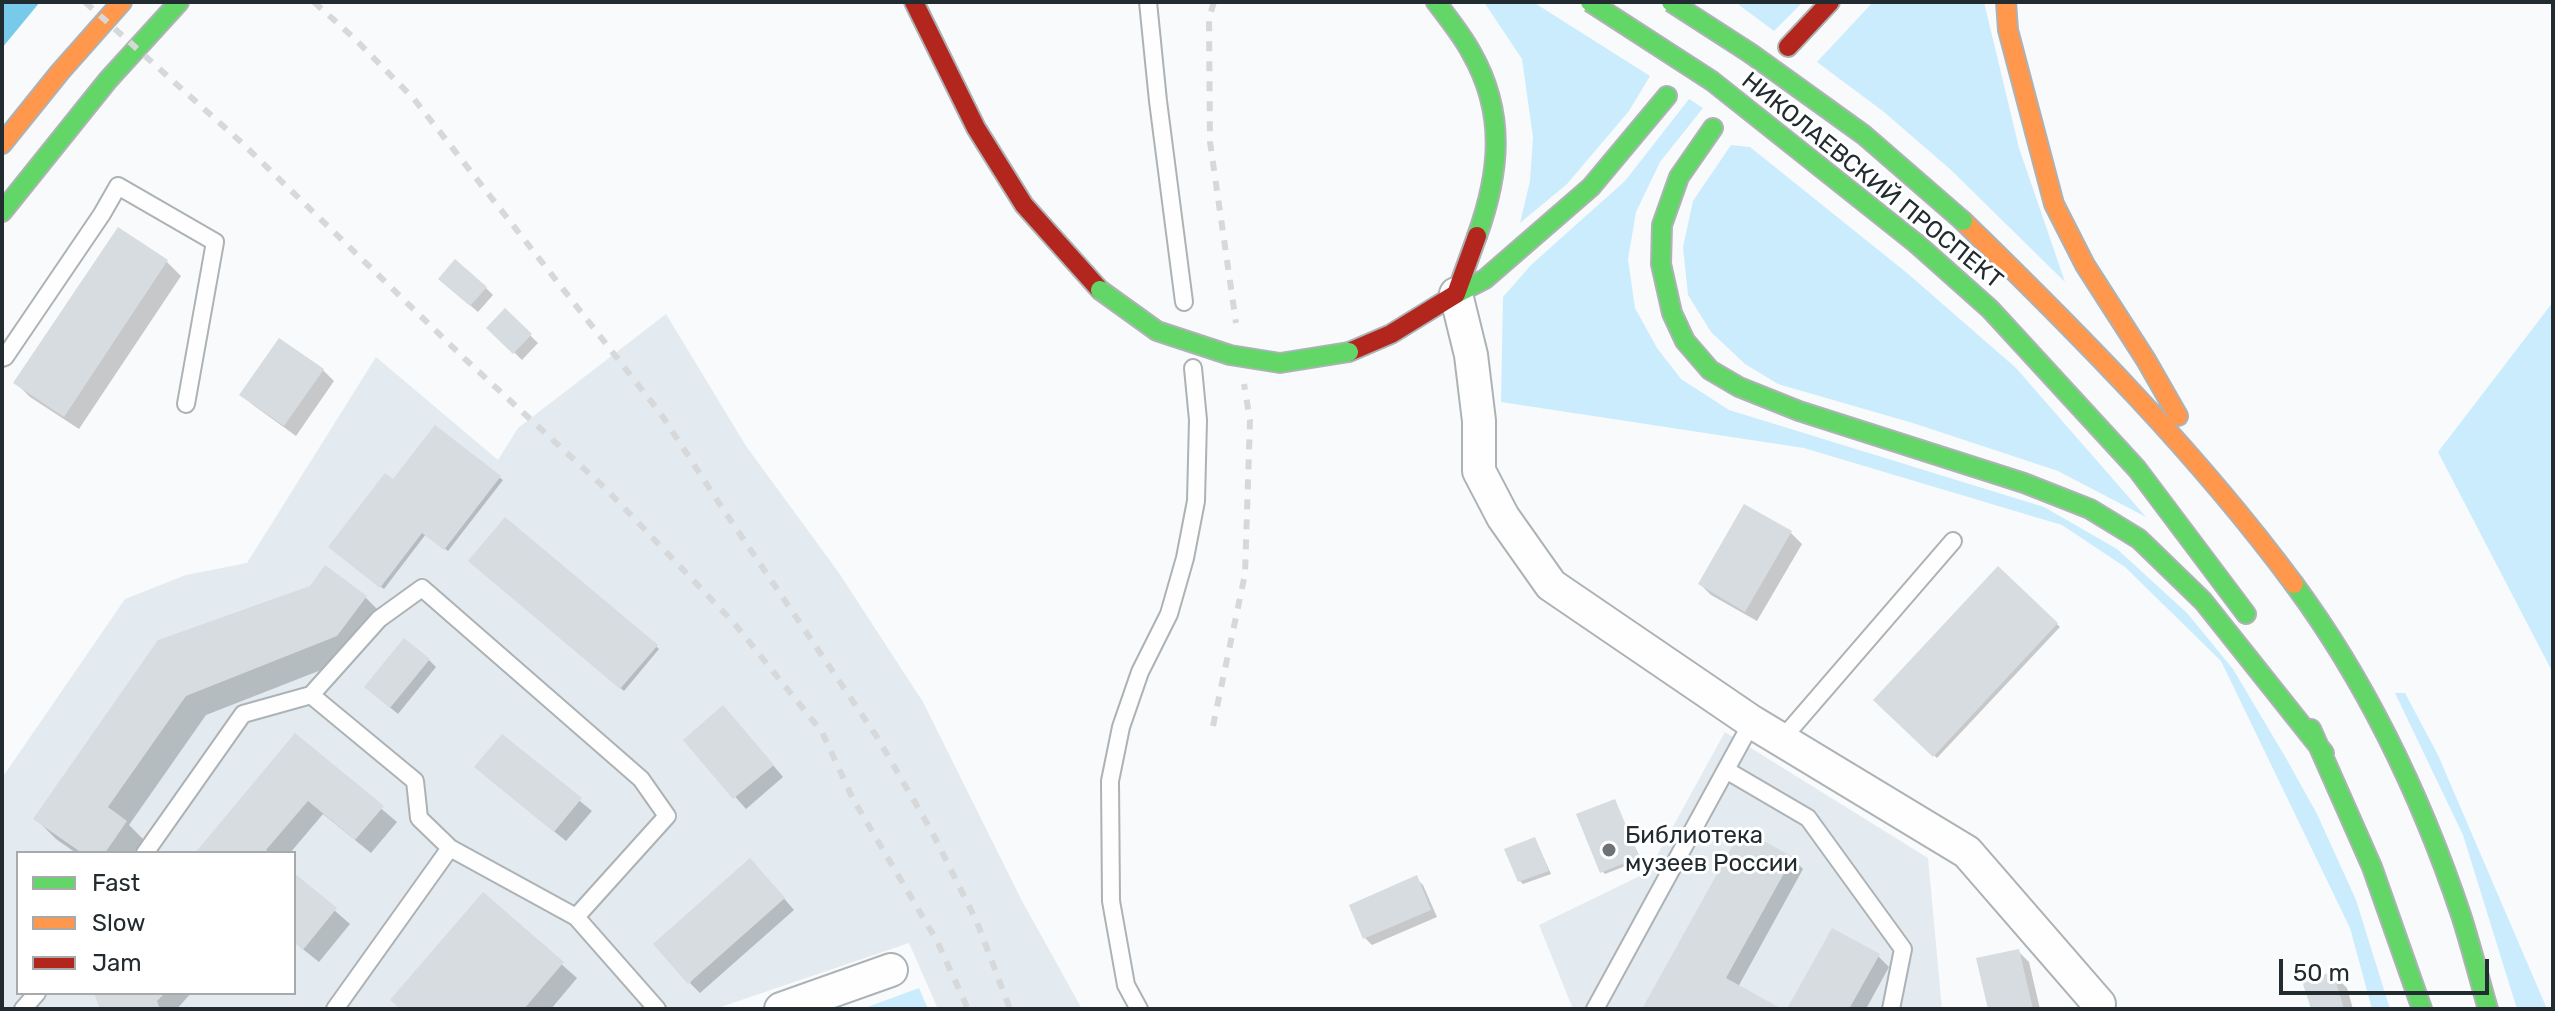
<!DOCTYPE html>
<meta charset="utf-8">
<style>
body{margin:0}
#map{position:relative;width:2555px;height:1011px;overflow:hidden;background:#f8fafc;font-family:Rubik,sans-serif}
canvas{display:block}
.frame{position:absolute;inset:0;border:4px solid #222b30;pointer-events:none}
.legend{position:absolute;left:16px;top:851px;width:280px;height:144px;box-sizing:border-box;background:#fff;border:2px solid #a7aaac;margin:0;padding:10px 14px;list-style:none;font-size:24px;color:#222b30}
.legend li{display:flex;align-items:center;gap:16px;height:40px}
.legend b{width:40px;border:2px solid #a7aaac}
.scale{position:absolute;left:2279px;top:959px;width:210px;height:36px;box-sizing:border-box;border:4px solid #222b30;border-top:0;padding-left:10px;font-size:24px;line-height:28px;white-space:nowrap;color:#222b30;-webkit-text-stroke:6px #fff;paint-order:stroke}
</style>
<div id="map">
<canvas width="2555" height="1011"></canvas>
<div class="frame"></div>
<ul class="legend">
<li><b style="height:10px;background:#63d668"></b>Fast</li>
<li><b style="height:10px;background:#ff974d"></b>Slow</li>
<li><b style="height:10px;background:#b3261e"></b>Jam</li>
</ul>
<div class="scale">50 m</div>
</div>
<script>
const context = document.querySelector('canvas').getContext('2d');
context.lineJoin = 'round';
function fillPath(path, color) { context.fillStyle = color; context.fill(path, 'evenodd'); }
function trace(path, color, width, dash) { context.strokeStyle = color; context.lineWidth = width; context.lineCap = dash ? 'butt' : 'round'; context.setLineDash(dash || []); context.stroke(path); }
function drawText(font, color, halo, rows, align = 'center') {
  context.font = font + ' Rubik,sans-serif'; context.lineWidth = 6; context.setLineDash([]); context.textBaseline = 'middle'; context.strokeStyle = halo; context.fillStyle = color; for (const [text, x, y, turn = 0] of rows) {
    context.save(); context.translate(x, y); context.rotate((+turn || 0) * Math.PI / 180); context.textAlign = isNaN(turn) ? turn : align; if (halo) context.strokeText(text, 0, 0); context.fillText(text, 0, 0); context.restore();
  }
}
const built = new Path2D(`
 M666 314 746 446 839 573 923 702 1022 901 1082 1009H938L909 943 715 1009H2V778L125 599 186 575 247 563 376 357 498 460 518 428ZM18 853H294V993H18Z
 M1725 732 1928 858 1942 1009H1573L1539 925 1648 872Z`);
const green = new Path2D(`
 M1484 2H1533L1650 76 1629 111 1567 184 1520 223 1530 181 1533 137 1522 59Z
 M1740 2H1803L1774 31 1739 5Z
 M1873 2H1984L2019 148 2065 282 1951 170 1884 112 1817 62Z
 M1689 99 1703 108 1660 162 1636 212 1628 259 1635 308 1657 348 1681 379 1729 410 2044 507 2117 549 2187 613 2233 669 2287 760 2317 814 2356 900 2390 1009H2372L2350 928 2221 661 2125 567 2062 525 1804 448 1501 402 1503 297 1531 265 1625 181Z
 M1731 145 1750 147 1907 273 2016 368 2146 517 2058 471 1916 424 1778 384 1745 364 1711 332 1688 295 1683 247 1693 201Z
 M2553 302V673L2438 452Z
 M2395 693H2405L2438 755 2547 1009H2517L2463 835Z
 M919 988 928 1009H862Z`);
const water = new Path2D(`
 M2 2H40L2 48Z`);
const shadow = new Path2D(`
 M119 230 167 262 181 276 79 429 30 397 16 383Z
 M448 286 486 288 493 295 478 312Z
 M505 311 538 343 522 360 489 328Z
 M323 370 334 381 296 436 253 405 242 394Z
 M500 478 503 480 448 551 426 534 384 589 333 550 394 482Z
 M506 520 659 649 624 691 471 561Z
 M1791 533 1802 544 1757 621 1711 595 1700 584Z
 M1998 569 2060 627 1937 758 1876 700Z
 M366 598 386 618 357 656 206 715 129 825 146 842 138 853H76L56 839 36 819 159 642Z
 M429 660 436 667 398 714 374 694Z
 M734 719 783 777 746 809 685 740Z
 M295 736 397 822 371 853 323 814 290 853H198Z
 M502 737 592 811 566 841 488 778Z
 M1614 801 1641 860 1605 874 1602 871Z
 M1537 843 1551 874 1523 884 1520 881Z
 M1792 858 1803 869 1738 987 1778 1009H1645Z
 M761 872 794 910 700 993 690 983Z
 M294 875 350 924 319 962 294 942Z
 M1416 878 1423 885 1437 917 1372 945 1365 938Z
 M483 895 577 978 551 1009H401Z
 M2018 951 2029 962 2040 1009H1990Z
 M1878 956 1889 967 1866 1009H1789Z
 M2333 974 2347 988 2353 1009H2313Z
 M96 993H191L177 1009H102Z`);
const building = new Path2D(`
 M118 227 168 260 64 417 13 383Z
 M455 259 487 287 470 306 438 279Z
 M505 308 532 334 513 354 486 328Z
 M279 338 324 369 284 426 239 395Z
 M435 425 501 476 444 550 422 533 380 588 328 547 385 473 393 479Z
 M1744 504 1792 531 1745 612 1698 584Z
 M505 517 658 645 620 689 468 561Z
 M325 565 367 596 337 636 186 696 108 807 127 821 105 853H82L33 819 158 640 310 586Z
 M1998 566 2058 623 1933 757 1873 700Z
 M404 638 430 659 390 708 364 687Z
 M723 705 774 765 733 799 683 740Z
 M295 733 384 806 355 840 308 801 266 850 270 853H195Z
 M502 734 582 798 554 832 474 767Z
 M1615 799 1639 857 1600 873 1576 814Z
 M1742 829 1793 857 1726 978 1782 1009H1642Z
 M1535 837 1549 871 1518 882 1504 849Z
 M750 858 785 898 688 984 653 944Z
 M294 873 337 908 303 950 294 942Z
 M1417 875 1431 910 1363 939 1349 905Z
 M483 892 564 962 524 1009H400L390 1000Z
 M1832 928 1880 954 1849 1009H1787Z
 M2019 949 2033 1009H1988L1976 958Z
 M2333 972 2344 1009H2311L2302 981Z
 M94 993H165L157 1001 160 1009H100Z`);
const lane = new Path2D(`
 M1148 2 1158 101 1184 302
 M2 358 5 357 102 214 118 186 215 242 186 404
 M1782 739 1953 541
 M1726 770 1808 818 1903 949 1891 1009
 M145 853 243 714 311 695 379 619 422 588 641 779 667 816 576 917 450 848 419 818 415 781 311 695
 M576 917 657 1009
 M23 1009 37 993
 M335 1009 450 848
 M1139 1009 1126 985 1111 901 1110 781 1121 727 1140 672 1169 614 1185 558 1196 501 1198 420 1193 368
 M1595 1009 1752 722`);
const street = new Path2D(`
 M1456 294 1471 355 1479 421V471L1503 517 1551 585 1752 722 1967 852 2099 1004
 M781 1009 891 970`);
const fast = new Path2D(`
 M1436 2C1448 18 1462 35 1471 52 1506 113 1500 172 1477 236
 M1713 128 1679 177 1662 225 1661 264 1672 313 1685 341 1710 370 1739 387 1799 411 2024 483 2090 509 2139 539 2203 601 2324 753
 M2 212 108 80 179 2
 M1917 244 1990 309 2137 469 2246 614
 M1456 294 1485 279 1591 187 1667 96
 M2294 584C2367 683 2422 799 2461 915 2471 946 2479 978 2488 1009
 M2311 729 2372 867 2422 1009`);
const slow = new Path2D(`
 M2006 2 2008 30 2054 204 2085 265 2146 360 2178 416
 M2 144 60 72 122 2
 M1963 221C2080 335 2197 453 2294 584`);
const jam = new Path2D(`
 M914 2 976 128 1024 205 1100 290
 M1788 47 1830 2
 M1349 352 1391 334 1456 294 1477 236`);
const rail = new Path2D(`
 M85 2 242 143 465 359 607 490 734 623 822 732 853 799 937 941 968 1009
 M314 2 354 38 414 99 661 414 723 509 877 737 931 830 977 922 1010 1009
 M1214 2 1209 18 1210 142 1236 323
 M1213 726 1245 574 1250 420 1244 384`);
const fastBridge = new Path2D(`
 M1590 2 1712 81 1917 244
 M1671 2 1750 53 1864 135 1963 221
 M1100 290 1157 331 1230 355 1280 363 1349 352`);
const markers = [
 [1609,850,8,"#6d7377"]
];
const streetNames = [
 ["НИКОЛАЕВСКИЙ ПРОСПЕКТ",1872,181,39]
];
const poiNames = [
 ["Библиотека",1625,836],
 ["музеев России",1625,864]
];
fillPath(built, '#e3ebf0');
fillPath(green, '#cbecfc');
fillPath(water, '#78caea');
fillPath(shadow, '#0003');
fillPath(building, '#d6dcdf');
trace(lane, '#adb2b5', 20);
trace(street, '#adb2b5', 36);
trace(fast, '#adb2b5', 22);
trace(slow, '#adb2b5', 22);
trace(jam, '#adb2b5', 22);
trace(lane, '#fefeff', 16);
trace(street, '#fefeff', 32);
trace(fast, '#63d668', 18);
trace(slow, '#ff974d', 18);
trace(jam, '#b3261e', 18);
trace(rail, '#d7d8d9', 6, [10, 10]);
trace(fastBridge, '#adb2b5', 22, []);
trace(fastBridge, '#63d668', 18);
for (const [x, y, r, color] of markers) { const dot = new Path2D(); dot.arc(x, y, r, 0, 2 * Math.PI); context.fillStyle = color; context.fill(dot); trace(dot, '#fff', 3); }
drawText('24px', '#222b30', '#fff', streetNames);
drawText('24px', '#222b30', '#fff', poiNames, 'left');
</script>
